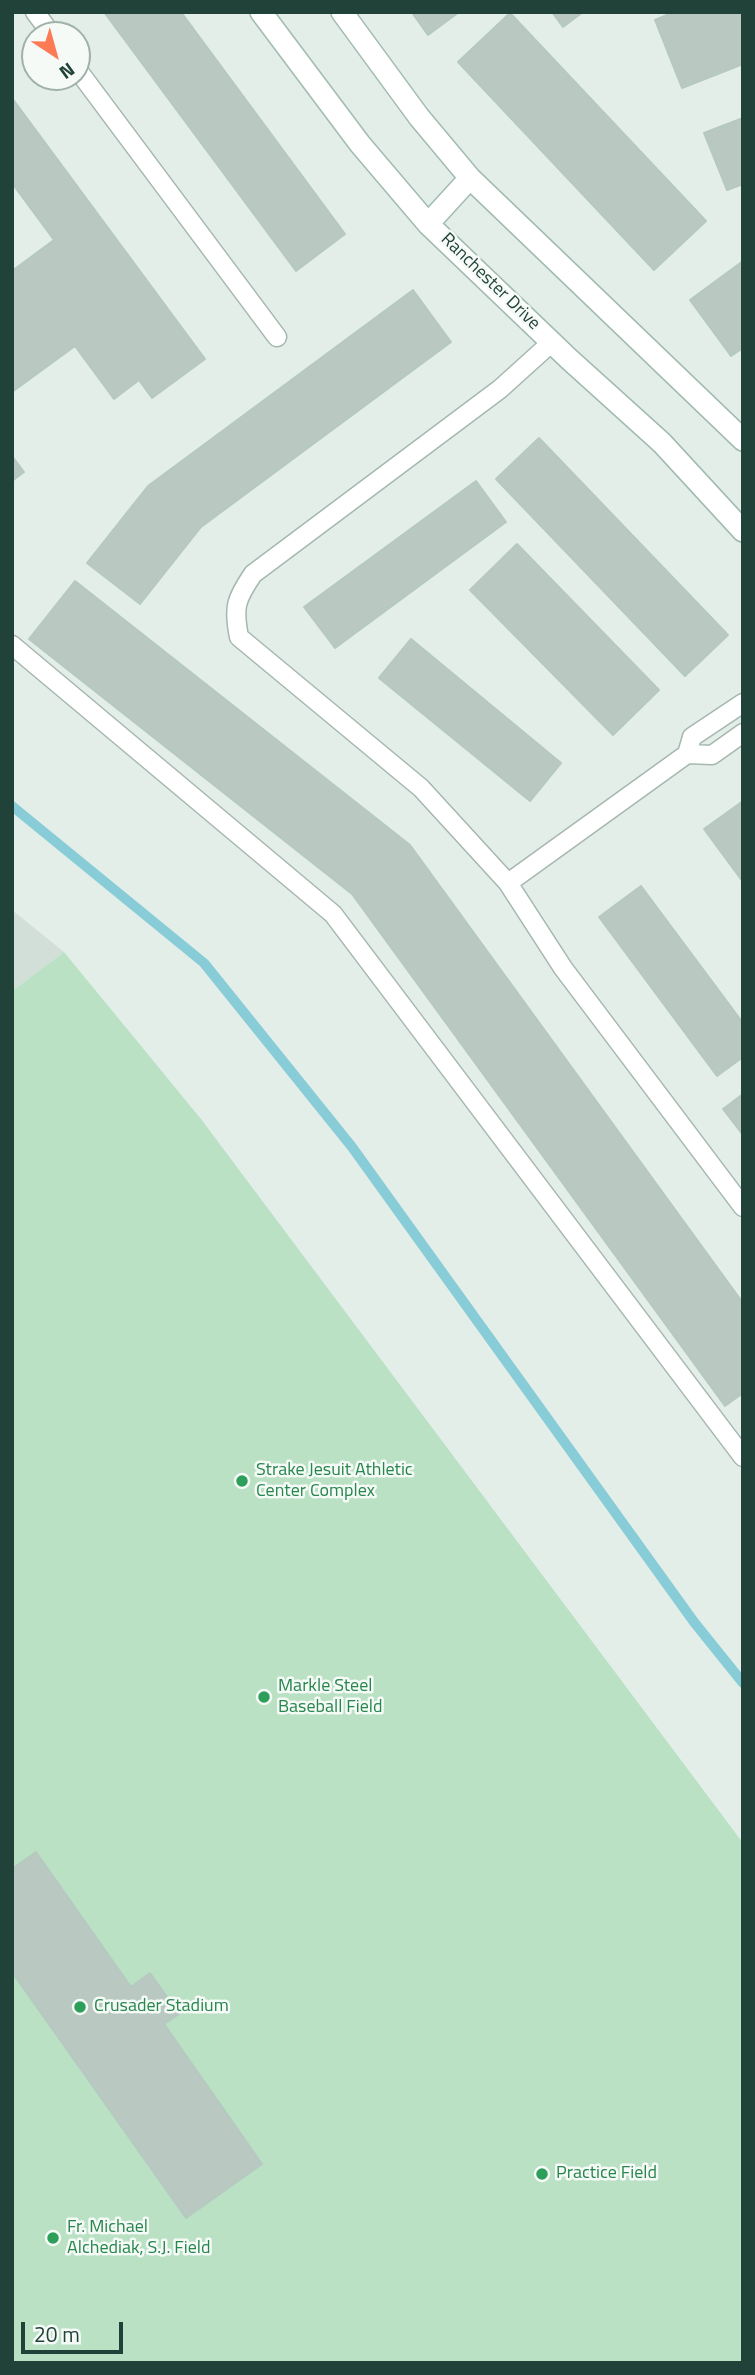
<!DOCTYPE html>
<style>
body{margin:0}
#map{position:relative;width:755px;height:2375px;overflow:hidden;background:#e4eee9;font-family:"Titillium Web",sans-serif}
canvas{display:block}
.frame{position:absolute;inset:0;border:14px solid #214238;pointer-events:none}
.north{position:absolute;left:21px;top:21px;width:70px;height:70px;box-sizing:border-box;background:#f5faf7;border:2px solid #a0b0ab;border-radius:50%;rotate:144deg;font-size:19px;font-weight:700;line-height:28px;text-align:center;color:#214238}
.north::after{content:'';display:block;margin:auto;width:24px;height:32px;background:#fc7a54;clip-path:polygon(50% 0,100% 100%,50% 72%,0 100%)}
.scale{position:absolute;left:21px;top:2322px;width:102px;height:32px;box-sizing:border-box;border:4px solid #214238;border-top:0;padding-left:9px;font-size:21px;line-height:24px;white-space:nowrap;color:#214238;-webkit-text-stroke:5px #f5faf7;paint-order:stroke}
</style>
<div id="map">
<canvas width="755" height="2375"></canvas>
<div class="frame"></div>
<div class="north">N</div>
<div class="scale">20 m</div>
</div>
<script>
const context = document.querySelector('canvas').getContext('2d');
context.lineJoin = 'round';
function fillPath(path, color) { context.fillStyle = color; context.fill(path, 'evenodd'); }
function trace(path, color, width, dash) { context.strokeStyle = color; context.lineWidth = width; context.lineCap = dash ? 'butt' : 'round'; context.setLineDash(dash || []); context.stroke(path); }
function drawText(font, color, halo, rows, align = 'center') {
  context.font = font + ' "Titillium Web",sans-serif'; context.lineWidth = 5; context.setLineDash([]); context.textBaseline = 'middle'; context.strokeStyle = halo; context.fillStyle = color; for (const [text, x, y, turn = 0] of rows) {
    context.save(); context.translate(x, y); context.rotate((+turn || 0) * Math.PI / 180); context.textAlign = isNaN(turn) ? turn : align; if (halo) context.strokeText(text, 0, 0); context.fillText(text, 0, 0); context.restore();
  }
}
const built = new Path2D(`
 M12 910 64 952 12 991Z`);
const green = new Path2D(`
 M64 952 201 1119 743 1843V2363H12V991Z`);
const stream = new Path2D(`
 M12 806 204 963 352 1147 694 1622 743 1683`);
const building = new Path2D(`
 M104 12H181L345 234 296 271Z
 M416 12H459L428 35 413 14Z
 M552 12H583L563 27Z
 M674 12H743V64L682 88 655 20Z
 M510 13 706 221 654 270 458 62Z
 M12 98 205 359 152 398 139 380 114 399 75 346 12 392V271L54 240 12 183Z
 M743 118V184L727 190 704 133Z
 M743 261V348L731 356 690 300Z
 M413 290 451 342 201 527 140 604 87 563 148 486Z
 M539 438 728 635 685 676 496 479Z
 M12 456 24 472 12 481Z
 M476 481 506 522 335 648 304 607Z
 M517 544 659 690 613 735 470 590Z
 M75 581 410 845 743 1303V1393L725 1406 352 894 29 639Z
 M411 639 561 763 530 801 379 678Z
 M743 801V882L704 829Z
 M641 886 743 1023V1057L717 1076 599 917Z
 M743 1094V1135L723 1109Z
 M36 1852 131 1987 150 1973 179 2014 164 2024 262 2164 186 2218 12 1972V1869Z`);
const lane = new Path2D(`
 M35 12 52 35
 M77 69 277 337
 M12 645 333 914 743 1457
 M743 703 692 737 687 754 508 883 563 968 743 1207
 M687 754 712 755 743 733
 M508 883 421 788 239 637C233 607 236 599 253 574L500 389 552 342`);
const secondary = new Path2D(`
 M261 12 360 144 428 224 569 359 662 443 743 531
 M342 12 419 117 470 178 743 440
 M428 224 470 178`);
const markers = [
 [242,1481,7,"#2e9e5b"],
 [264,1697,7,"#2e9e5b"],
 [80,2007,7,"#2e9e5b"],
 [542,2174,7,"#2e9e5b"],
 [53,2238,7,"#2e9e5b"]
];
const streetNames = [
 ["Ranchester Drive",490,282,44]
];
const leisureNames = [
 ["Strake Jesuit Athletic",256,1471],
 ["Center Complex",256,1492],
 ["Markle Steel",278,1687],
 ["Baseball Field",278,1708],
 ["Crusader Stadium",94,2007],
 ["Practice Field",556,2174],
 ["Fr. Michael",67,2228],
 ["Alchediak, S.J. Field",67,2249]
];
fillPath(built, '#d2ded8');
fillPath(green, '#bbe1c5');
trace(stream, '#88ccd7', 10);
fillPath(building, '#b9c9c2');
trace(building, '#b5c9c0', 2);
trace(lane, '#a6b7b0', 21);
trace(secondary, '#a1bbb1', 24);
trace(lane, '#fff', 18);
trace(secondary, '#fff', 21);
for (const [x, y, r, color] of markers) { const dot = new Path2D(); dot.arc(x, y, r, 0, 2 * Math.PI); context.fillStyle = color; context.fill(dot); trace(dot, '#f5faf7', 2.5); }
drawText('18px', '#214238', '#f5faf7', streetNames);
drawText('18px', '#27864d', '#f5faf7', leisureNames, 'left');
</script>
